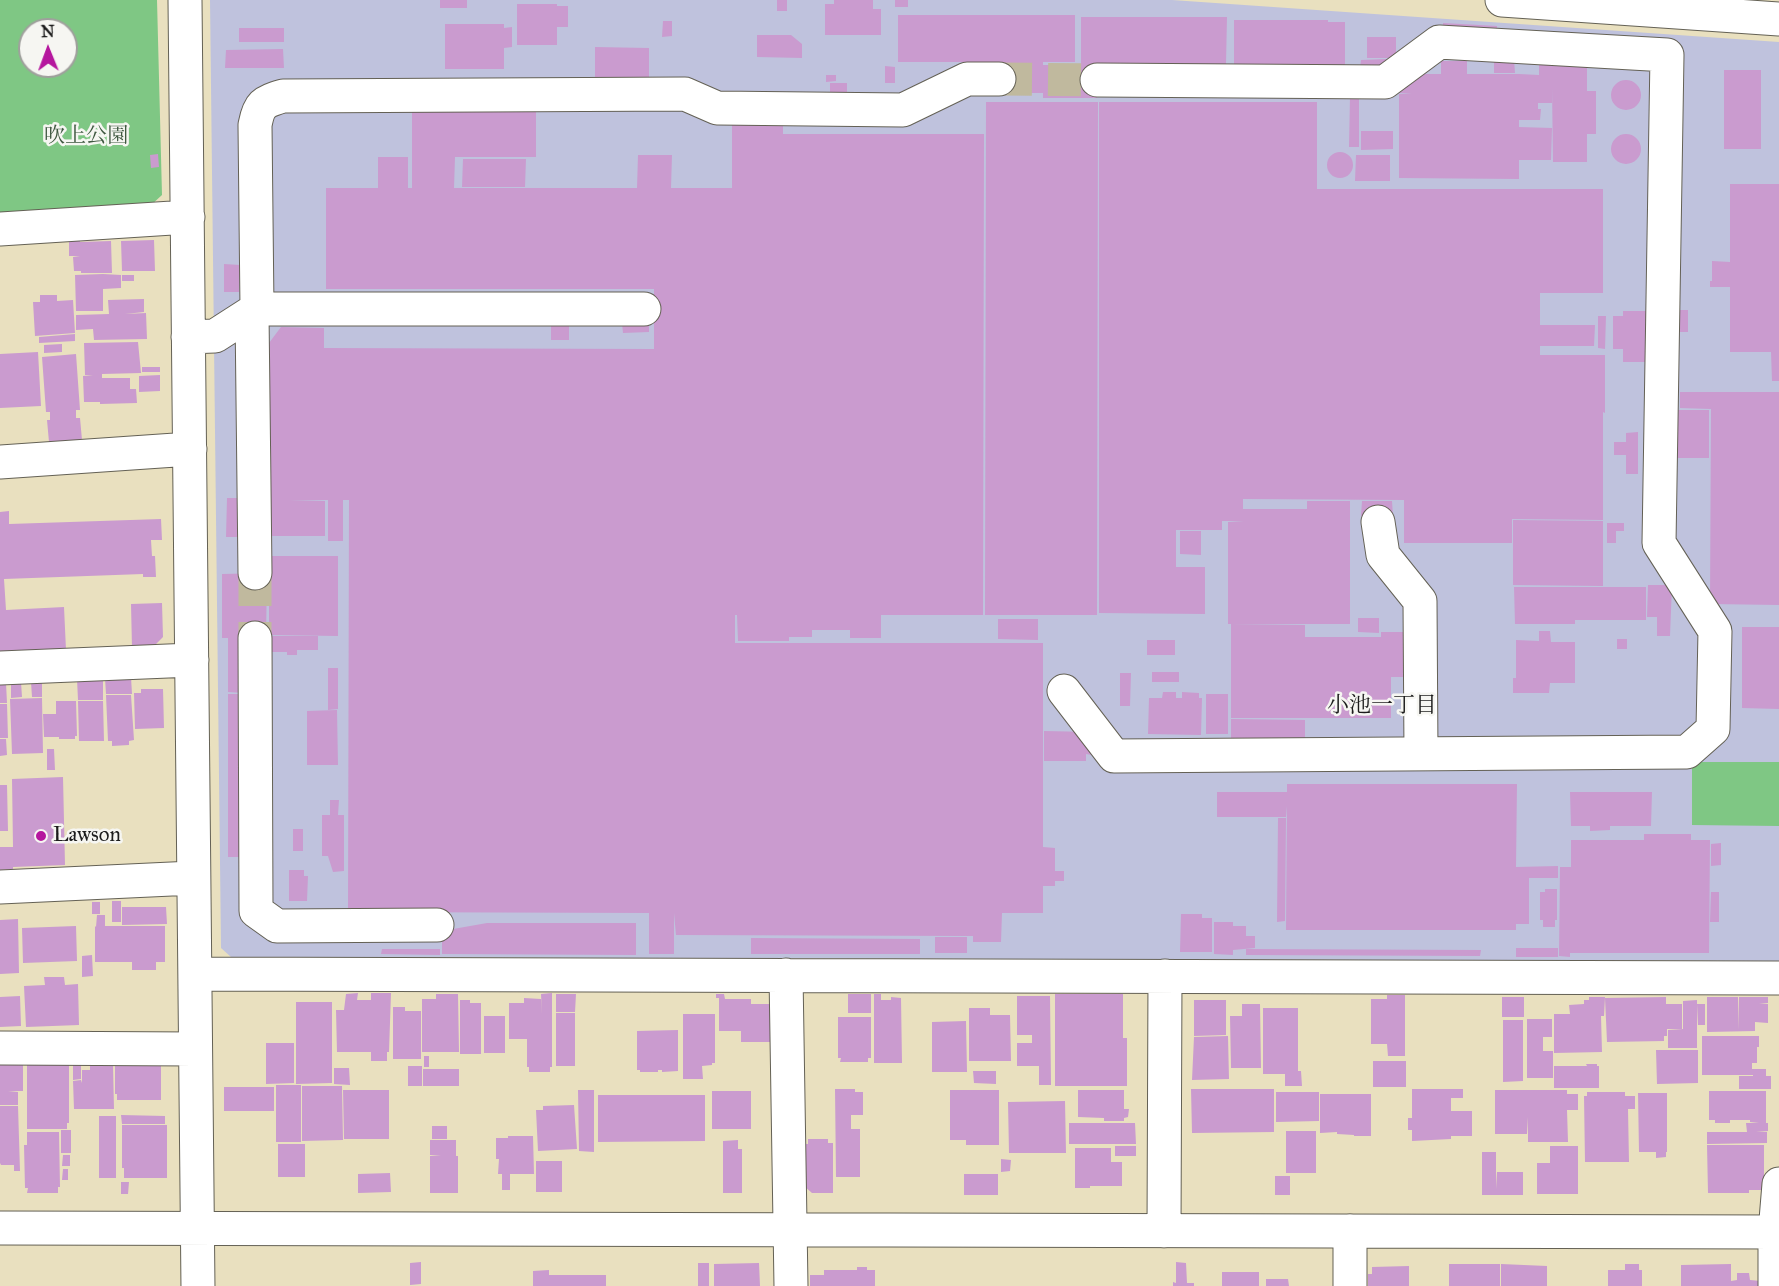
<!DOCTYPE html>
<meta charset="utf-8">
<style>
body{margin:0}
#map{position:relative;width:1779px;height:1286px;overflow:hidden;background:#e9e0bf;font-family:"IM FELL Great Primer",serif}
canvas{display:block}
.north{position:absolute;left:18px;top:18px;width:60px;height:60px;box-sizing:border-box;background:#f6f6f2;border:2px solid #9f9f9c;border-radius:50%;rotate:359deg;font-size:16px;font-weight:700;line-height:24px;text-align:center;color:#1c1c1c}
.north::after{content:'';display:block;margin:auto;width:21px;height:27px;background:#b5179e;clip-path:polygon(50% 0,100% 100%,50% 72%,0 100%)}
</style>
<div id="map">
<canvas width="1779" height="1286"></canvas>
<div class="north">N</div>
</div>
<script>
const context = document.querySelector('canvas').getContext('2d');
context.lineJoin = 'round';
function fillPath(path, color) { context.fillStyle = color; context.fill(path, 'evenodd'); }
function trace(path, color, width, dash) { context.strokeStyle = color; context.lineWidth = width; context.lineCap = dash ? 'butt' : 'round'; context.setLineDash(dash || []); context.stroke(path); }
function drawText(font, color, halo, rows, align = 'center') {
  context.font = font + ' "IM FELL Great Primer","Noto Serif JP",serif'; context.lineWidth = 5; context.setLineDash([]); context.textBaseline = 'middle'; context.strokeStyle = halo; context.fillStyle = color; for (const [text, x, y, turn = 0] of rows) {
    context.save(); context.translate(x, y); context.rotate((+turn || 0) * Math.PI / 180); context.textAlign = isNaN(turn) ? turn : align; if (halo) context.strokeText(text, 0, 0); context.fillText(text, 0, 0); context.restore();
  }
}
const industrial = new Path2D(`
 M210 0H1172L1779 42V961L231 957 221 948Z`);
const green = new Path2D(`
 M0 0H157L162 195 150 206 0 216ZM30 30H66V66H30Z
 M1692 762H1779V826L1692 825Z`);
const building = new Path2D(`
 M440 0H467V8H440Z
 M777 0H787V11H777Z
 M834 0H873V9H881V35H825V4H834Z
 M895 0H908V7H895Z
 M517 4H557V6H568V27H557V45H517Z
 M898 15H1075V62H1043V65H1081V17H1227L1226 64H1097V98H1043V93H999V62H898Z
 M1234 20H1328V22H1345V69H1234Z
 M663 21H672V36L662 37Z
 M1443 23 1497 26V34L1443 31Z
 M445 24H504V28L512 27V47L504 48V69H445Z
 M239 28H284V42H239Z
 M757 35H791L802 44V58L757 57Z
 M1367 37H1396V58H1367Z
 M595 47 649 48V82H595Z
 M283 49 284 68H225L226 50Z
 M1386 59V64L1381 69H1360L1361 60Z
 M1494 59H1514L1515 73H1494Z
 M1441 61H1467V74H1519L1539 75V64L1587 62V91H1596V134H1587V162H1553L1552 87V103H1538V109H1541L1540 120H1519V127L1552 128 1551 160H1519V179L1399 178V94L1412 93H1399V88L1418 74H1441Z
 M885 66 895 67V83H885Z
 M1724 70H1761V149H1724Z
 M826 75H836V81L826 82Z
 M1611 95a15 15 0 1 1 30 0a15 15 0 1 1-30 0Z
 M830 83H847V96H830Z
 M1350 97H1359V147H1349Z
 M986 102H1098L1097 615H985Z
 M1099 102H1317V189H1603V293H1540V325H1595L1594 346H1540V355H1605V413L1603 412V520L1512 519V543H1404V500L1243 499V509H1307V501H1350V624H1228V522L1244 521H1222V530H1176V567H1205V614L1099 613Z
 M536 106V157H455L454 188H637L638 155H672L671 188H732V123H783V134H984L983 615H881V638H850V630H812V637H789V641H738L737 615H735V643H1043V847L1055 848V871H1064V881H1055V886H1043V913H1002L1001 942H973V936L676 935 674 913V954H649V913L348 912 349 500H343V541H328V500H289L325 501V536H266V347L281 327 324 328V348L654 349V289H326V188H378V157H408V188H412V111Z
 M1361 131H1393V149L1361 150Z
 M1611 149a15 15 0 1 1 30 0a15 15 0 1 1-30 0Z
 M1327 165a13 13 0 1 1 26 0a13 13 0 1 1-26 0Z
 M158 154 159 167 151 168 150 155Z
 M1356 155H1390V181H1355Z
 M463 159H526L525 187H462Z
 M1730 184H1779V381H1772L1771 352H1730V287H1710V281H1712V261L1730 262Z
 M80 239V242L111 241 112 273H81V271H74L73 257 80 256H69V240Z
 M154 240 155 271H122L121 241Z
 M224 264 240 265 239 292H224Z
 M103 274 121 275V288L103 289V311H76L75 275Z
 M122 275H134V281H122Z
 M40 295H57V301L73 300 75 333 35 336 33 302H40Z
 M144 299V312L125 314 146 313 147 339 94 340 93 329 76 330V315L109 314 108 300Z
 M1677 310H1688V332H1677Z
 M1623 311H1646V362H1623V349H1613V316H1623Z
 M1598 316H1606L1605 349 1598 348Z
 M622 323H649V332L623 333Z
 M551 325H569V340H551Z
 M75 334V341L39 343V337Z
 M138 342 141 373 102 374V378H130V389H136L137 403 100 404V402H84L83 376 93 375H85L84 343Z
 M62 344V352L44 353V345Z
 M38 352 41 406 0 408V354Z
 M76 354 80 410H76V418H80L82 440 49 442 47 420H50V412H46L42 357Z
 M142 367H160V372H142Z
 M160 375V391L139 392V376Z
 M1680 392H1779V605L1710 604 1711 409 1680 408Z
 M1673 410H1709V458H1673Z
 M1638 432V474H1626V455H1614V442H1626V433Z
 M227 498H244V537H226Z
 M1362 501H1392L1393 516H1361Z
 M9 511V524L161 519 162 540H151L152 556H155L156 577H143V574L4 579 6 610 64 607 66 650 0 653V512Z
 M1513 520 1603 521V586L1513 585Z
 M1607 523H1624V531H1616V543H1607Z
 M1180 531H1201V555L1180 554Z
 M269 556H338V636L269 635Z
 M267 573 266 637 244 693 228 692V638H222V574Z
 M1648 585H1672L1670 636H1657V617H1647Z
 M1514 587H1646V620H1575V624H1515Z
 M162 603 163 637 153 647 132 648 131 604Z
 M1358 618H1379V633L1358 632Z
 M998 619H1038V640L998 639Z
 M1231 624 1305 625V637H1381V632H1404V677H1391V718H1231Z
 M1742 627H1779V709L1742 708Z
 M1539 631H1550L1551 642H1575V683H1550L1549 693H1513V678H1516V640L1539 641Z
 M272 636H318V650H297V655H287V652H271Z
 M1617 639H1627V649H1617Z
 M1147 640H1175V655H1147Z
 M328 668H338V709L328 710Z
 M1152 672H1179V682H1152Z
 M1120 673H1131L1130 706H1120Z
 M131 677 132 694H106L105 678Z
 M77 679H103V700H78Z
 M11 682H21L22 697 11 698Z
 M31 682H42V697H32Z
 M0 683H6L7 703H0Z
 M141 689H163L164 728 135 729 134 693H141Z
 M1163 692H1176V698H1182V692L1199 693V698H1202L1201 735 1148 734 1149 698H1162Z
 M228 694H245L244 857H228Z
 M1206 694H1228V734H1206Z
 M106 695H131L134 740 129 741V745L112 746V741H108Z
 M42 698 43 753 12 754 10 699Z
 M56 701H76L77 736H75V739H59V737H44L43 714H56Z
 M78 701H103L104 741H79Z
 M0 704H7L8 738H0Z
 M337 710 338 765H307V711Z
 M1231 719 1305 720V743H1231Z
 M1044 731 1092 732V755L1086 754V761H1044Z
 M0 739H6L7 755 0 756Z
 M47 749H54L55 770H47Z
 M63 777 65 865 13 867V869L0 870V847H13L12 779Z
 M1287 784H1517L1516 867 1558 866V878H1529V924H1516V930H1286L1287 806 1286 817H1217V792H1287Z
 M0 785H7L8 831H0Z
 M1570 792H1652L1651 826H1610V830L1590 831V826H1571Z
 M330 800H339L338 815H344V871L333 872 328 856H322V815H330Z
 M1278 818H1286L1285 921 1277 922Z
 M293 829H303V851H293Z
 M1644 834H1691V840H1710L1709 953H1570V957L1559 956 1560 867H1571V840H1644Z
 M1721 843V865L1711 866V844Z
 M289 870H304V876H308L307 901H289Z
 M1545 889H1557V920H1555V927H1543V920H1540V892H1545Z
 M1711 892H1719V922H1710Z
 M112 901H121V922H112Z
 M92 902H100V914H92Z
 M122 907H166L167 924 122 925Z
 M1181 914H1202V918H1212V952H1180Z
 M97 915H105V926H165V962H156V970H132V962H95V926L96 927Z
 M18 919 19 973 0 974V920Z
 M1214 922H1233V926H1246V936H1255V948L1233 950V955L1214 954Z
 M487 923H636V955L442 954V931Z
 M76 926 77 961 23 963 22 928Z
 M935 937H967V953H935Z
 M751 938 920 939V954H751Z
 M1516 948H1558V957H1516Z
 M382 949H440V955L381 954Z
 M1246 949 1481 950 1480 956 1246 955Z
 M92 955 93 976 82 977V956Z
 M44 977H64L65 985 78 984 79 1025 26 1027 24 986 45 985Z
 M358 993 357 1000H371V993H391L389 1052H387V1061H371V1052H337L336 1010H344L346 994Z
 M552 993V1067H550V1072H529V1067H527V1039H509V1003H524V998L541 999 542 1015 541 994Z
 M436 994H458L459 1052H422V999H436Z
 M556 994H576L575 1012H556Z
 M716 994H724L725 999H751V1004H773V1042H741V1031H719V998H716Z
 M848 994H871V1013H848Z
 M874 994H881V1000H891V997L901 998 902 1063H874Z
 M1055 994H1123V1038H1127V1086H1055Z
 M1387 995H1405V1056H1388L1387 1044H1371V999H1387Z
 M20 996 21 1026 0 1027V997Z
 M1017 996H1050L1051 1085H1039V1066H1017V1043H1032V1035H1017Z
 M1502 997H1524V1017H1502Z
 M1589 997H1605L1604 1016H1601L1602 1052 1554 1053V1014H1570L1569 1005 1584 1004V1000H1589Z
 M1666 997V1004H1682V1029H1667V1036H1664V1041L1607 1042 1605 998Z
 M1707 997H1738L1739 1030V997H1768V1003H1759L1768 1004V1023L1755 1022V1031L1707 1032Z
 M460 1000H470V1003H481V1054H460Z
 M1194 1000H1226V1035L1194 1036Z
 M1697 1000V1048H1668V1030L1683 1029V1001Z
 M296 1002H332V1083L296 1084Z
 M1242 1004H1260L1261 1068H1231L1230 1016H1242Z
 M1697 1004H1705V1025H1698Z
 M393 1007H405V1011H421V1059H393Z
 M969 1008H990V1015H1010L1011 1061H969Z
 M1263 1008H1298V1071H1301L1302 1086H1285V1074H1263Z
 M556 1013H575V1066H556Z
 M683 1014H715V1063H712V1065L702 1066 703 1079H683Z
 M484 1016H505V1053H484Z
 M838 1017H871V1058H868V1062H840L841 1058H838Z
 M1527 1019H1552V1037H1543V1051H1553V1078H1527Z
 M1503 1020H1523V1081L1503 1082Z
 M966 1021 967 1072H932V1022Z
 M678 1030V1071L662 1072V1070H658V1072H640V1070H637V1031Z
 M1228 1036 1229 1079 1192 1080 1194 1037Z
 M1702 1036H1759V1047H1757V1063H1752V1069H1766V1076H1771V1089H1739V1076H1753V1075H1702Z
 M266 1043H294V1083L266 1084Z
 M1656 1050H1698V1083L1657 1084Z
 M424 1056H429V1067H424Z
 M73 1059H81V1079L73 1080Z
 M23 1061V1091H8L18 1092V1105H0V1062Z
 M27 1061H69V1123H67V1129H27Z
 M1373 1061H1406V1087H1373Z
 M161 1062V1100H117V1094H115V1063Z
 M1586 1064H1597V1066H1599V1088H1554V1066H1587Z
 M90 1065H113L114 1109H74L73 1081 81 1080 82 1083V1070H90Z
 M408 1066H422V1086H408Z
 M334 1068H349L350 1085 334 1084Z
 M423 1069H459V1086H423Z
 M973 1071H996V1084L974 1083Z
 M276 1085H301V1142H276Z
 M302 1086H342L343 1140 302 1141Z
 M224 1087H274V1111H224Z
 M835 1089H855V1092H863V1115H851V1129H860V1177H836Z
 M1191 1089H1274V1132L1192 1133Z
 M1412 1089H1463V1098H1451V1111H1472V1136H1451V1139L1412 1141V1130H1408V1118H1412Z
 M343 1090H389V1139H344Z
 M578 1090H594V1152L579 1151Z
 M950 1090H999V1145H966V1140H950Z
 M1078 1090H1124V1109H1129L1128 1117 1124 1118V1121H1104V1118L1078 1117Z
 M1495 1090H1567V1094H1578V1110H1567L1568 1142H1528V1117L1527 1134H1495Z
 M712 1091H751V1129H712Z
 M1709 1091H1766V1123H1768V1131L1756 1132H1767V1143L1707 1144V1132H1747L1746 1123H1759L1750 1122V1120H1730V1123H1715V1120H1709Z
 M1276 1092H1319V1121L1276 1122Z
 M1587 1092H1625V1096H1635V1109H1628L1629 1162H1585L1584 1096H1587Z
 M1638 1093H1667V1152H1666V1157L1656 1158V1152H1639Z
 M1320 1094H1371V1136H1354V1135L1337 1134V1132L1320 1133Z
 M598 1095H705V1141L598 1142Z
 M1065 1101 1066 1153H1009L1008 1102Z
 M574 1105 577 1149 538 1151 536 1110H543V1106Z
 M0 1106H18L20 1171H14V1165H1L0 1163Z
 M121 1115 165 1116V1124H122Z
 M99 1116H116V1178H99Z
 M1069 1123H1135L1136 1144H1069Z
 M122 1125H167V1178H124V1168H122Z
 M432 1126H447V1139H432Z
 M61 1130H71V1153H61Z
 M1286 1131H1316V1173H1286Z
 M27 1132H59L60 1187H58V1193H27L28 1188H25L24 1145H27Z
 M508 1136H533L534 1174H510V1190H502V1174H498L499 1159H496V1138H508Z
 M808 1139H828V1143H833V1193H812L804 1186 805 1144H808Z
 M430 1140H456V1156H458V1193H430V1156H441L430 1155Z
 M738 1140V1149H742V1193H723V1141Z
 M278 1144H305V1177H278Z
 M1707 1145H1764V1190H1749V1193H1708Z
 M1115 1146H1136V1156H1115Z
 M1550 1146H1578V1194H1537V1163H1550Z
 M1075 1148H1111V1162H1122V1186H1090V1188H1075Z
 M1482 1152H1496V1189L1497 1172H1523V1195H1482Z
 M63 1155H70V1166H62Z
 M1001 1159 1011 1160 1010 1171 1001 1172Z
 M536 1161H562V1192H536Z
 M63 1169H68V1180H62Z
 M390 1173 391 1192 358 1193V1174Z
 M964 1174H998V1195H964Z
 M1275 1176H1290V1195H1275Z
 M121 1182H129L128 1194H121Z
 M421 1262V1284L410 1285V1263Z
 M1176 1262 1186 1263 1187 1283H1194V1286H1173V1282L1176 1283Z
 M698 1263H709V1286H698Z
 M759 1263 760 1286H714V1264Z
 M1449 1264H1500V1286H1449Z
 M1501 1264 1547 1266V1286H1501Z
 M1625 1264H1639V1270H1642V1286H1608V1270H1625Z
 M1731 1264V1281L1737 1280V1273H1749L1750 1280 1761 1281V1286H1681V1265Z
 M1409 1266V1286H1368V1274H1372V1267Z
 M857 1267H867V1270H875V1286H810V1275H824V1270H857Z
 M549 1270V1275H606V1286H533V1271Z
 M1222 1272H1259V1286H1222Z
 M1266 1279H1288L1289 1286H1266Z`);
const minorTunnel = new Path2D(`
 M999 79 1097 80
 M255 573V638`);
const minor = new Path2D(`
 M185 0 198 1286
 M1502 0 1779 19
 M0 229 188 217
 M257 309H644
 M252 313 255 573
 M188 337 215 336 257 309 255 125C259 104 263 102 283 96L685 94 717 108 903 110 967 79H999
 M0 462 190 449
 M1378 522 1383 555 1420 601 1421 754
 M255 638 256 911 277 926 437 925
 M0 668 192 660
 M1064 691 1114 756 1687 752 1713 729 1715 631 1659 543 1667 55 1439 42 1385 82 1097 80
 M0 887 193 878
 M195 974 1779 978
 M786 975 791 1286
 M0 1048 195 1049
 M0 1228 1779 1232
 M1164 1231 1165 976
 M1350 1286V1231
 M1775 1286V1232L1779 1184`);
const markers = [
 [41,836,6,"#b5179e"]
];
const parkNames = [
 ["吹上公園",86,137]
];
const poiNames = [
 ["Lawson",53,836]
];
const neighbourhoodNames = [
 ["小池一丁目",1382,707]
];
fillPath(industrial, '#bfc2dd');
fillPath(green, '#7fc784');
fillPath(building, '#ca9bcf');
trace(minorTunnel, '#c0b99e', 33, [33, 16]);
trace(minor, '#646155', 35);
trace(minor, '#fff', 33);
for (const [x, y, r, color] of markers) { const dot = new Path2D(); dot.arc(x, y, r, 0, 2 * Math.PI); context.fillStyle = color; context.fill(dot); trace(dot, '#f6f6f2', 2); }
drawText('21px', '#3f5840', '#f6f6f2', parkNames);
drawText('21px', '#1c1c1c', '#f6f6f2', poiNames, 'left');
drawText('22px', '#1c1c1c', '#f6f6f2', neighbourhoodNames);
</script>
